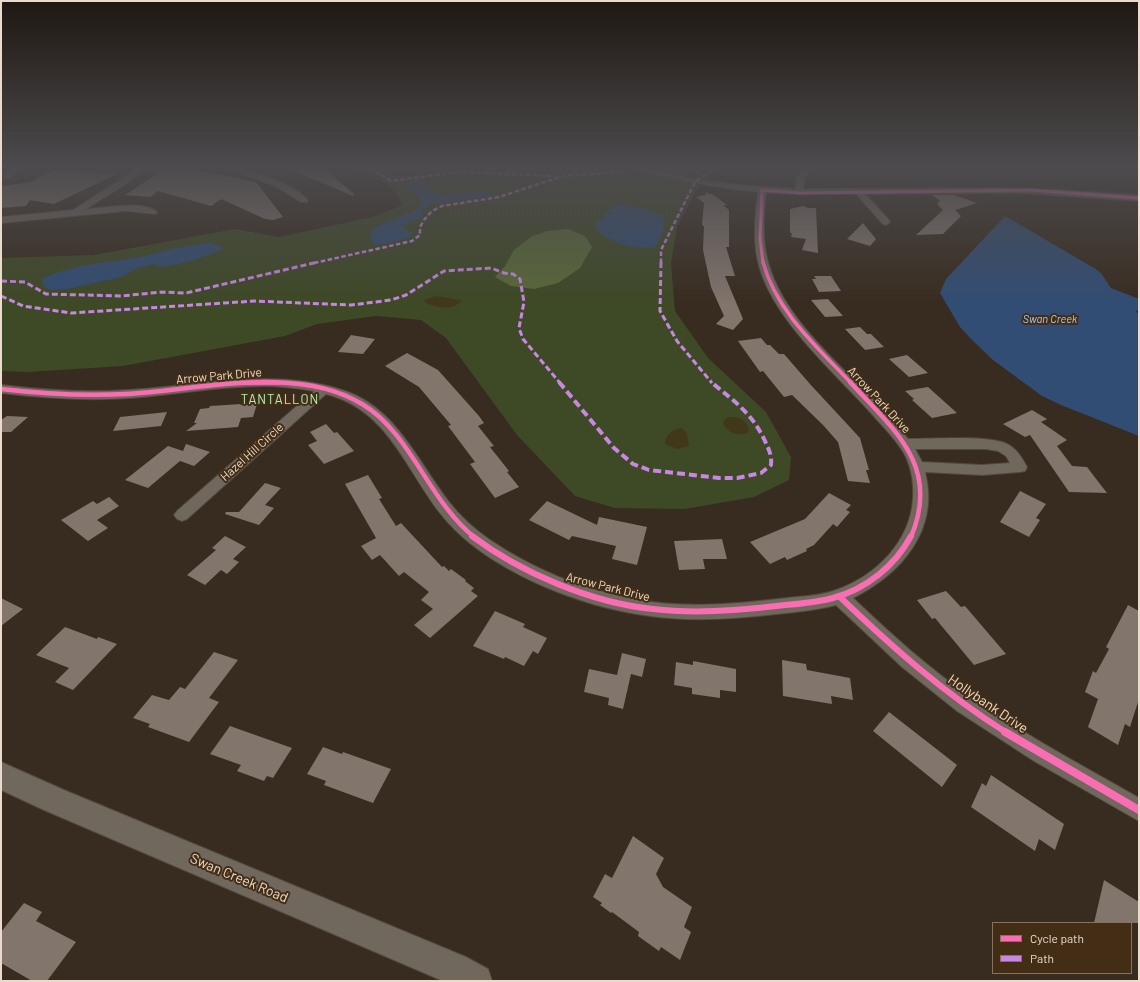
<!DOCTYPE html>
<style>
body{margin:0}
#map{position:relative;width:1140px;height:982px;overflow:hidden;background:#382c20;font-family:Barlow,sans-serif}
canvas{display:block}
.frame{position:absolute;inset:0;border:2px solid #eadbcd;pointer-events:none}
.legend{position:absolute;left:992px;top:922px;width:140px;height:52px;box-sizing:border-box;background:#432d15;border:1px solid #86735f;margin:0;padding:5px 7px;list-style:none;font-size:12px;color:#eadbcd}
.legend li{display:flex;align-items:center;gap:8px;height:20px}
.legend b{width:20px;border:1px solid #86735f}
</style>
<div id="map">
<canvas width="1140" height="982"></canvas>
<div class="frame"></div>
<ul class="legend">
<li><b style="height:5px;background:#f96db3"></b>Cycle path</li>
<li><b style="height:5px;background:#c787e3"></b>Path</li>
</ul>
</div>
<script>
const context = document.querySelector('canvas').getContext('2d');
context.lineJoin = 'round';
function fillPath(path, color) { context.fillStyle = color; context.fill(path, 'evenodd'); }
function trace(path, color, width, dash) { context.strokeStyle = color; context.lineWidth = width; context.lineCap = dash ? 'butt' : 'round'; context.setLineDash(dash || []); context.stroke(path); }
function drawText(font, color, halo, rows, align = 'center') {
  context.font = font + ' Barlow,sans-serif'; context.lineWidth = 4; context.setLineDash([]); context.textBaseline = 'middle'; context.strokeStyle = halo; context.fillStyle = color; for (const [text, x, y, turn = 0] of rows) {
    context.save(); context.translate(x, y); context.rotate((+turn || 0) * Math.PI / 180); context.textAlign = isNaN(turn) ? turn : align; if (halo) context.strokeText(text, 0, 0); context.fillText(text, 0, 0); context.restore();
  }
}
const green = new Path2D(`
 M356 168H624L631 171 636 168H722L717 170 697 189 677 227 671 263 675 311 708 358 766 412 791 457 789 480 754 497 685 509 615 508 575 496 517 435 446 338 421 320 376 316 317 324 285 336 123 366 28 372 1 371V258L94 255 235 229 279 237 373 217 403 205 391 187Z`);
const forest = new Path2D(`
 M568 229 585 236 592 247 580 268 558 283 534 289 511 286 495 277 505 266 514 250 531 237 547 231Z`);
const sand = new Path2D(`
 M436 296 462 300C455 311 434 308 425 302V300Z
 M729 417C739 417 746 419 749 430L747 433C737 437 728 432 723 424L724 420Z
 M682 428 687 434 689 446 677 449 665 444C665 434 673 429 682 428Z`);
const water = new Path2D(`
 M420 178 423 180C425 206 476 188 493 193L485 197 431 204 420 212 424 214 423 216 401 226 412 233 411 237 391 243 374 245 370 237 373 228 416 210 423 202 409 186V182L412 179Z
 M618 204 653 211 665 217 663 220C666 230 660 239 655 247 638 251 601 241 594 224L603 218 606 212Z
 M1005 216 1094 268 1101 273 1111 288 1139 299V310L1136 311 1139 315V436L1061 405 1042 396 993 360 971 339 960 327 940 293 946 279Z
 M211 243 224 248C203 258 183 264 160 267L155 264 137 268 121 277 67 289 50 290 43 285 42 279C73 263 110 263 144 256 166 251 188 244 211 243Z`);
const building = new Path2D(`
 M166 168H190L256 182 283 217 273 220 265 219 221 199 211 206 158 191 150 197 125 195Z
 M287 168H324L354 194 353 196Z
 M55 170 117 174 54 204 30 200 26 206 1 208V186L31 182 46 173H50Z
 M706 192 709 194H712L727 205H723L729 210V247H726L735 276H725L743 319 733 330 716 324 724 316 711 287 703 250 704 226 702 225 704 203 696 197 705 195Z
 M932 195H955L977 203 955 210 961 216 943 234 916 235 943 210 937 204 940 201Z
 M803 206 808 208H816L818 253 802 250 806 239 791 237 792 233H790V209Z
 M863 223 876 239 870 246 847 239Z
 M814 276H831L841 291 819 292 812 279H816Z
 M828 299 843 316 825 317 811 300Z
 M860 327 867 334H871L884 347 865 350 845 329Z
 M351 335 375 339 363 354 338 352Z
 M761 338 767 345H770L779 354H784L810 384 860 438 869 470H866L870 483 848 481 838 442 823 425 792 395 784 397 763 371 760 372 738 341Z
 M407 353 438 370 479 416 484 423 478 426 494 446 490 447 509 471 507 472 519 487 495 498 470 464 475 462 448 426 451 425 419 387 385 366Z
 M907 355 928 373 909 377 889 359Z
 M928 387 957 413 932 418 912 400 914 399 905 391Z
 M241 404 240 405 257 404 253 417 241 418 238 427 186 431 197 423H194L200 409 209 408 210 406Z
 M1032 410 1047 419 1041 422 1067 440 1057 446 1072 466 1087 467 1107 493 1069 492 1030 435 1025 437 1003 424Z
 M167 412 161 426 113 431 120 417Z
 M7 416 28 417 11 432H1V420Z
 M326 424 334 433 337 432 354 451 324 464 308 445 317 441 310 432Z
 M186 444 210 452 194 466 180 461 148 488 125 480 168 446 183 451Z
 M368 475 382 498 379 499 396 526 401 523 442 567 444 566 449 571 451 569 466 580 465 581 474 588 471 591 478 596 430 638 414 625 433 609 421 600 429 592 404 572 399 576 380 555 372 560 361 546 376 538 345 484Z
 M265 483 281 488 265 505 274 508 259 525 225 514 226 512H239Z
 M1020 491 1046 504 1036 518 1040 520 1029 537 1000 522Z
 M829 493 851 505 846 510 850 512 837 527 833 524 814 545 806 549 807 551 787 560 785 557 770 564 750 542 805 519Z
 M109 497 119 506 97 520 108 528 88 541 61 520 93 501 97 504Z
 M547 501 597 525 599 517 647 527 637 565 612 559 616 546 572 536 569 540 529 520Z
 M225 536 246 547 233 559 239 562 227 574 221 570 205 585 187 575 216 550 212 548Z
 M722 539 727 559H703L705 569 679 570 674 541Z
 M946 591 961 607 965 606 1006 654 974 665 935 618 932 619 917 600Z
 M1 598 23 609 1 626Z
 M1128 605 1139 611V699L1130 727 1125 724 1118 745 1088 727 1098 699 1085 692 1093 671 1096 673 1109 649 1106 647Z
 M495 611 525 624 523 627 547 638 538 654 533 651 524 666 505 657 504 659 473 646Z
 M65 627 97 639 98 637 117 644 73 690 55 682 69 668 36 655Z
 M214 652 238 660 209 698 219 702 189 742 148 727 150 724 133 718 152 695 169 700 180 687 185 689Z
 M622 653 646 659 642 677 631 674 623 709 608 705 609 698 584 692 589 669 617 675Z
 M782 660 806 664 807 670 850 678 853 700 831 696 832 704 783 696Z
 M693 661 736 669V692L720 690V698L692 694V688L674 685 676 662 693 665Z
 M889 712 957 765 942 787 873 731Z
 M230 726 292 748 273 778 267 776 264 781 237 771 241 765 210 754Z
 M323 747 342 754 343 752 391 769 373 803 324 785 326 781 307 774Z
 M991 775 1064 824 1055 850 1039 839 1035 851 971 807 982 783 986 786Z
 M633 836 664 858 656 874 663 887 692 907 684 927 691 932 680 960 661 947 659 951 638 936 639 932 612 912 611 913 600 905 602 903 593 897 605 874 612 878Z
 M1104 880 1139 902V923H1094Z
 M24 903 42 912 36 921 76 942 47 981H32L1 963V932Z`);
const minor = new Path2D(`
 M13 168H22L10 178H4V174Z
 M136 168H145L129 182 86 209C103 208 145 200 157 212L156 214 126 211 1 223V217L73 210 123 178Z
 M226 168C247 167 294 184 308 200L307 202H301L275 186Z
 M635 168C655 167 673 175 692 179 727 184 761 187 796 189 794 180 798 174 804 168H812L804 179V189L999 188 1059 190 1139 195V201L1019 193 865 194 889 220 890 222 886 225 883 224 856 194H804L801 195 797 194 766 193C764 212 762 233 766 253 779 326 866 382 908 439 931 439 989 435 1007 444 1017 449 1022 458 1027 467L1025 471 1020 472 982 475 925 472C940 530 901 574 853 598 891 634 929 669 972 698 1025 735 1083 766 1139 798V821L1034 761 957 711 902 667 836 605C817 610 797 612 777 614 735 619 692 622 650 616 580 607 484 570 440 513 405 468 388 410 326 394L187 519 182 521 177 519 174 515 177 511 314 391C297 388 280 386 263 386 218 386 174 395 129 398 86 401 43 398 1 393V385C43 390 85 393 128 390 200 386 274 367 345 391 396 408 418 462 449 502 461 517 474 529 490 540 533 569 582 589 633 599 683 609 736 604 787 598 803 596 821 596 836 590 876 576 910 542 913 499 914 485 912 470 906 457 898 441 883 427 871 413 834 372 776 322 760 269 752 244 755 218 758 192 716 188 677 180 636 170ZM915 449H986L998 451 1006 456 1010 463 982 465 922 462Z`);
const tertiary = new Path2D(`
 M1 762 64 790 466 957 488 969 492 981H443L44 810 1 790Z`);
const quietFar2 = new Path2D(`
 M369 168 391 181 458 172 555 176
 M314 263 412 241 420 235V227L424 220 432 211 442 206 499 197 563 176 621 172
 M661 263V250L695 182 715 168`);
const quietFar1 = new Path2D(`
 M661 262 660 311 677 341 712 383
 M1 281 25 282 46 294 121 296 162 292 186 293 318 262
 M1 296 23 306 71 313 255 301 351 305 391 300 406 295 444 271 491 268 504 273 513 274 520 279 524 302 519 328 523 339 560 383`);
const quiet = new Path2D(`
 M559 382 614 448 633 464 649 470 719 478H737L761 473 771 465C772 455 769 450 765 441 752 413 734 401 711 382`);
const cyclewayFar4 = new Path2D(`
 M763 263 760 238 762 190 801 193 1030 190 1139 198`);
const cyclewayFar3 = new Path2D(`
 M763 262C776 311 817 347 851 383
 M244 383H280`);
const cyclewayFar2 = new Path2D(`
 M850 382C894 430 941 466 911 537
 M1 389C43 394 85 396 127 394 199 390 297 364 362 404 411 433 428 500 474 537`);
const cyclewayFar1 = new Path2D(`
 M472 536C521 573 592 603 653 609 694 614 735 611 776 606 795 604 815 603 833 598 866 589 895 566 911 536
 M840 597C892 647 945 694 1007 733`);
const cycleway = new Path2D(`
 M1005 732 1139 810`);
const farWaternames = [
 ["Swan Creek",1050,319]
];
const streetNames = [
 ["Arrow Park Drive",219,376,-5],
 ["Arrow Park Drive",879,400,47],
 ["Hazel Hill Circle",252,452,-42],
 ["Arrow Park Drive",608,587,14]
];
const neighbourhoodNames = [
 ["TANTALLON",280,400]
];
const nearStreetnames = [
 ["Hollybank Drive",988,704,34],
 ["Swan Creek Road",239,878,23]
];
fillPath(green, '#3e4926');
fillPath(forest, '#596938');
fillPath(sand, '#41381a');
fillPath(water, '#314d74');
fillPath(building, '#81756c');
trace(minor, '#53483e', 2);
trace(tertiary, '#53483e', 2);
fillPath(minor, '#70675d');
fillPath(tertiary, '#70675d');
trace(quietFar2, '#c787e3', 2.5, [4.5, 2.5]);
trace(quietFar1, '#c787e3', 3, [6, 3]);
trace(quiet, '#c787e3', 4, [8, 4]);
trace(cyclewayFar4, '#f96db3', 3);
trace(cyclewayFar3, '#f96db3', 3.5);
trace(cyclewayFar2, '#f96db3', 4.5);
trace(cyclewayFar1, '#f96db3', 6);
trace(cycleway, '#f96db3', 8);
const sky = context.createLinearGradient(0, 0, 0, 305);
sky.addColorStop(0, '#1f1812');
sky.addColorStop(0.55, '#4d4b4e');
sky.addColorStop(1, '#4d4b4e00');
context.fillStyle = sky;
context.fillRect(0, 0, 1140, 305);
drawText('italic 11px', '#aecdf7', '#432d15', farWaternames);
drawText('12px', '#eadbcd', '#432d15', streetNames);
context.letterSpacing = '1px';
drawText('13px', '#b1f1b9', '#432d15', neighbourhoodNames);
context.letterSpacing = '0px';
drawText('14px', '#eadbcd', '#432d15', nearStreetnames);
</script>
